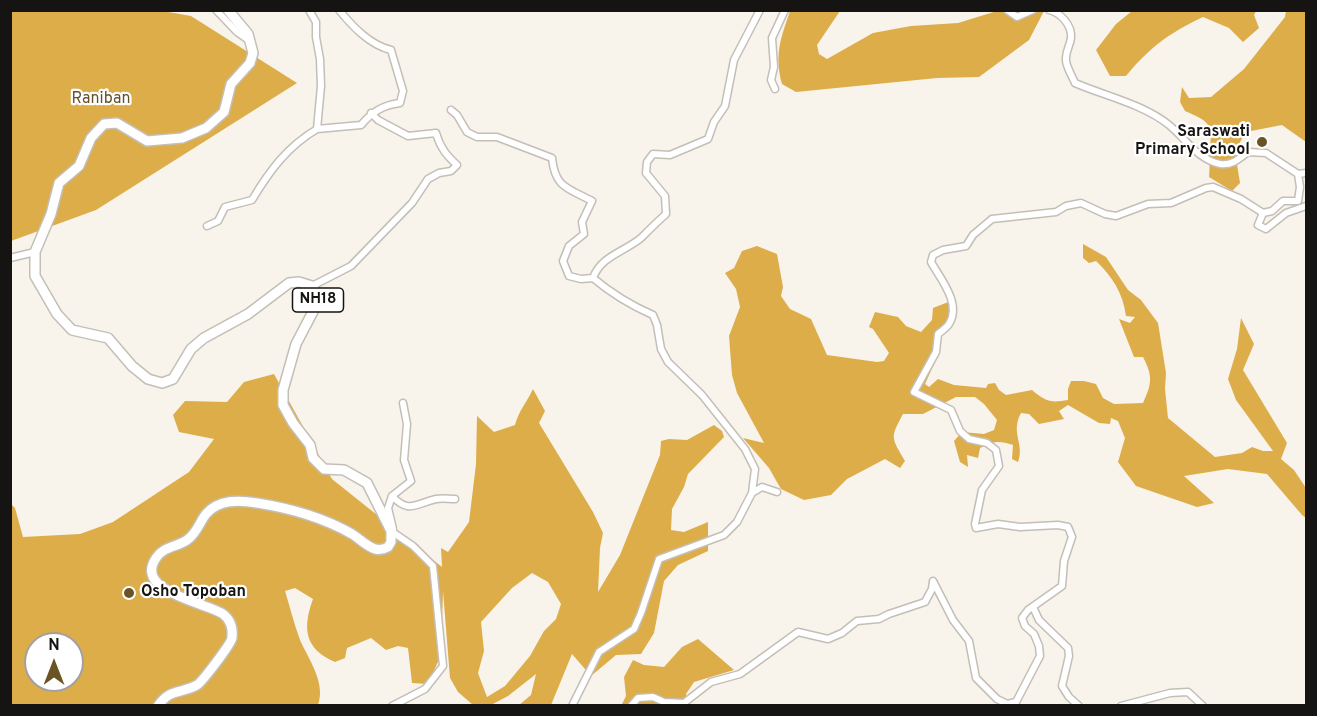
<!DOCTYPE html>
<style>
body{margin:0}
#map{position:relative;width:1317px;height:716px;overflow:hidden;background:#f8f3eb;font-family:Overpass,sans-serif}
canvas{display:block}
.frame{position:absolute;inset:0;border:12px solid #161412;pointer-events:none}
.north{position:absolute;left:24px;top:632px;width:60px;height:60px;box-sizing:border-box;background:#fff;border:2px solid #a2a1a0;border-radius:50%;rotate:0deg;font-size:16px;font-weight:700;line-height:24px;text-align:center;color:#161412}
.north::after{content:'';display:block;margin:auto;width:21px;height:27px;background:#6b5424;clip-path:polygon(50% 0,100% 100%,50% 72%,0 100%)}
</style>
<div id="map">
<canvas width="1317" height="716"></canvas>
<div class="frame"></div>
<div class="north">N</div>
</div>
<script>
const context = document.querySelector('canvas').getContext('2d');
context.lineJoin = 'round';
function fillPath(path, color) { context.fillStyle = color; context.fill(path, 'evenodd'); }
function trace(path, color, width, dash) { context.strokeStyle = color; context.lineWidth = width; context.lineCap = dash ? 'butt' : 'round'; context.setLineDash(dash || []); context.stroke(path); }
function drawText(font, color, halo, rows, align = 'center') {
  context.font = font + ' Overpass,sans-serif'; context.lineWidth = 4.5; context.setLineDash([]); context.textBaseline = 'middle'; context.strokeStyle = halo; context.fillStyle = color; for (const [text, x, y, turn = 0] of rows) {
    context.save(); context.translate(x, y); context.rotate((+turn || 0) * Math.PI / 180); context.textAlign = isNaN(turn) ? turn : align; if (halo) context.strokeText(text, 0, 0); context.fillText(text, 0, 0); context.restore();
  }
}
const forest = new Path2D(`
 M157 10 191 16 297 83 96 210 11 241 10 11Z
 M790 11H840L817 45 819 54 827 59 873 33 911 26 958 23 997 11H1044L1029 40 979 77 937 78 796 92 782 84C774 54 781 38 790 11Z
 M1132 11H1256L1254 15 1259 28 1243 42 1229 28 1203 17C1169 33 1149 48 1126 76H1110L1096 50 1116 24Z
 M1286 11H1306V142L1282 125 1251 131 1247 129 1235 152 1240 183 1232 191 1209 177C1210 168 1209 158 1210 148 1213 123 1208 121 1185 111L1180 102 1182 87 1189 98 1211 97 1244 69 1285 17Z
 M1083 244 1106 257 1128 290 1141 300 1158 323 1166 373 1165 389 1168 418 1215 457 1242 453 1252 447 1263 451H1273L1236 400 1228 379 1237 349 1241 318 1254 344 1243 370 1287 443 1281 459 1294 470 1306 488V518L1302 515 1267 474 1228 469 1184 476 1214 503 1197 507 1136 486 1118 462 1125 438 1118 421 1111 418 1110 424 1099 423 1068 405 1059 411 1064 419 1039 424 1029 414 1021 413C1010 433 1025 444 1018 462L1012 459 1013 445C999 440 993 441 980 448L978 458 967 455 968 467 960 462 954 441 962 432 984 434 994 430 997 420 984 404 975 397H956L923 414H903C890 438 891 437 905 461L900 468 885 459 847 479 831 495 804 500 781 489 769 468 743 438 764 443 737 393 732 375 729 336 740 307 736 289 725 273 734 268 742 251 757 246 777 254 783 287 781 296 790 309 811 319 827 355 877 362 884 361 889 353 873 329 869 327 875 312 898 317 906 326 921 332 932 320 933 308 956 299V314L939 340 935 362 925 384 929 387 938 379 954 385 986 388 988 384 995 383 999 390 1006 395 1032 390C1046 402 1051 403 1068 400V389L1071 381H1084L1096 384 1103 398 1114 404 1143 403C1152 384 1153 376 1143 357H1134L1119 319 1130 323 1135 317 1126 316C1123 293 1112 276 1096 261L1089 263 1083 258Z
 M274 374 332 479 442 567 441 548 448 552 469 522 476 464 477 416 494 432 515 425C519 410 526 404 533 389L545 411 539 423 593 512 603 533 600 548 598 592 620 555 660 455 661 441 669 439 687 440 714 425 722 431 724 437 688 474 684 487 672 509 671 530 684 532 708 522V551L678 565 664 581 654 633 641 654 616 655 591 676 572 654 551 705H519L531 695 536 674 508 696 491 705H473L458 692 450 678 443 591 441 655 428 684 412 683 408 648 398 646 386 650 371 638 347 648 345 658 335 662C305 649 302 629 313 599L295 588 285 591C290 607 294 624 300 640 309 660 326 683 318 705H11L10 503 15 508 23 537 80 534 113 522 189 472 214 439 179 432 173 415 185 401 227 402 244 382ZM532 573 548 582 561 604 556 619 544 631 530 656 505 686 487 697 478 673 484 651 481 622 512 588ZM36 644H72V680H36Z
 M698 639 734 670 694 682 686 694 688 705 621 706 626 696 624 677 633 660 644 665 664 667 682 647Z`);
const street = new Path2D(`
 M216 10 237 32 250 41
 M309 10 316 22V37L320 59 321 86 317 129 361 125C372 112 383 105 400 103L403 91 391 50C370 45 353 27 339 10
 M1007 10 1017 17 1033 10
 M1049 10C1061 13 1072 25 1071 38 1070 46 1065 52 1066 61 1067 68 1072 76 1075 83 1105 96 1143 104 1169 125 1185 138 1198 160 1220 164 1232 166 1240 158 1248 152L1266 153 1298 174 1306 173
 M775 89 771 80 774 67 772 38 785 10
 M451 110 457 115 467 132 477 137H497L552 158C555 188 568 188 592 201L582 222 584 234 569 246 563 261 569 276 581 279 593 278
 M1263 213 1258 225 1266 229 1286 213 1306 206
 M207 226 218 221 225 207 252 200C270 170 287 147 317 129
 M10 258 35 252
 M312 286 351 266 412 203 428 179 439 173 451 171 457 165C446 155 440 147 436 133L408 136 378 120 371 113
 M752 493 762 487 777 492
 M392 496C409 514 415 504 436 499 442 498 449 499 455 499
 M393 529 388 508 392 496 411 481 404 460 407 424 403 403
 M391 531 413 546 433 566 443 666 425 689 392 706
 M1033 607 1039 620 1068 648 1069 656 1062 686 1069 697 1079 706
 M572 706 599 652 634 629 641 613 659 559 724 535 737 522 752 493 755 469 745 449 702 395 668 362 661 349 657 325 653 315C630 305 612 294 593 278 601 256 624 252 641 238 649 230 657 222 666 214L665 196 646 173 647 162 653 154 670 155 708 139 714 122 725 106 734 60 760 10
 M631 706 638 698 653 697 664 702 684 703 711 682 740 674 798 632 828 639 842 633 857 621 879 619 889 614 925 602 932 589 933 581 953 620 969 641 976 678 997 699 1007 704 1016 702 1040 656 1039 646 1034 634 1025 626 1022 618 1028 610 1062 586 1064 561 1072 537 1068 527 1058 525 1020 527 998 524 976 528 975 524 982 490 999 466 996 450 987 443 969 439 960 431 951 410 914 392 936 352 938 334C942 331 947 327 949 324 962 304 940 278 931 262L933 255 943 250 966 246 973 235 992 219 1056 212 1066 206 1081 203 1105 214 1116 216 1148 204 1171 203 1206 188 1213 187 1241 199 1263 213 1272 211 1283 201H1298L1300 187 1298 174
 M1121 706 1170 693 1188 692 1203 706`);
const primary = new Path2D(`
 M158 706C170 688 181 694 197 685 202 682 231 644 232 638 233 629 231 620 223 614 208 603 133 592 156 558 164 546 177 547 187 540 197 533 199 523 206 514 219 499 239 500 257 503 289 508 324 518 352 534 360 539 366 546 375 549 380 550 383 550 388 547L391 542V531L367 483 344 470 324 469 313 458 310 445 293 423 283 405V390L296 344 318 302 317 293 312 286 299 282 289 283 248 314 204 338 191 349 173 379 162 383 148 379 132 366 108 338 72 330 57 314 35 276V252L51 214 59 183 79 166 91 138 104 124 117 123 147 141 182 138 206 128 224 112 231 84 250 63 253 53 248 34 228 10`);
const markers = [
 [1262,142,6,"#6b5424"],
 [129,593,6,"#6b5424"]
];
const shields = [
 [318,300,51]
];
const shieldNames = [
 ["NH18",318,300]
];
const parkNames = [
 ["Raniban",101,100]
];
const poiNames = [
 ["Saraswati",1250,133],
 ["Primary School",1250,151],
 ["Osho Topoban",141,593,"left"]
];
fillPath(forest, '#ddad4a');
trace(street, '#c3bfb7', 9);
trace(primary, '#c3bfb7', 12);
trace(street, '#fff', 6);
trace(primary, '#fff', 9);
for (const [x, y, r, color] of markers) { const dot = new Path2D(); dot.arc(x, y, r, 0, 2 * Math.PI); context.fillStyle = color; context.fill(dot); trace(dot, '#fff', 2); }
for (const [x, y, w] of shields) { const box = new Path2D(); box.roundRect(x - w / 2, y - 12, w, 24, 4.5); context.fillStyle = '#fff'; context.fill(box); trace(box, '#161412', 1.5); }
drawText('bold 15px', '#161412', null, shieldNames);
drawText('16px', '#665129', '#fff', parkNames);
drawText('bold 16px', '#161412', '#fff', poiNames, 'right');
</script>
